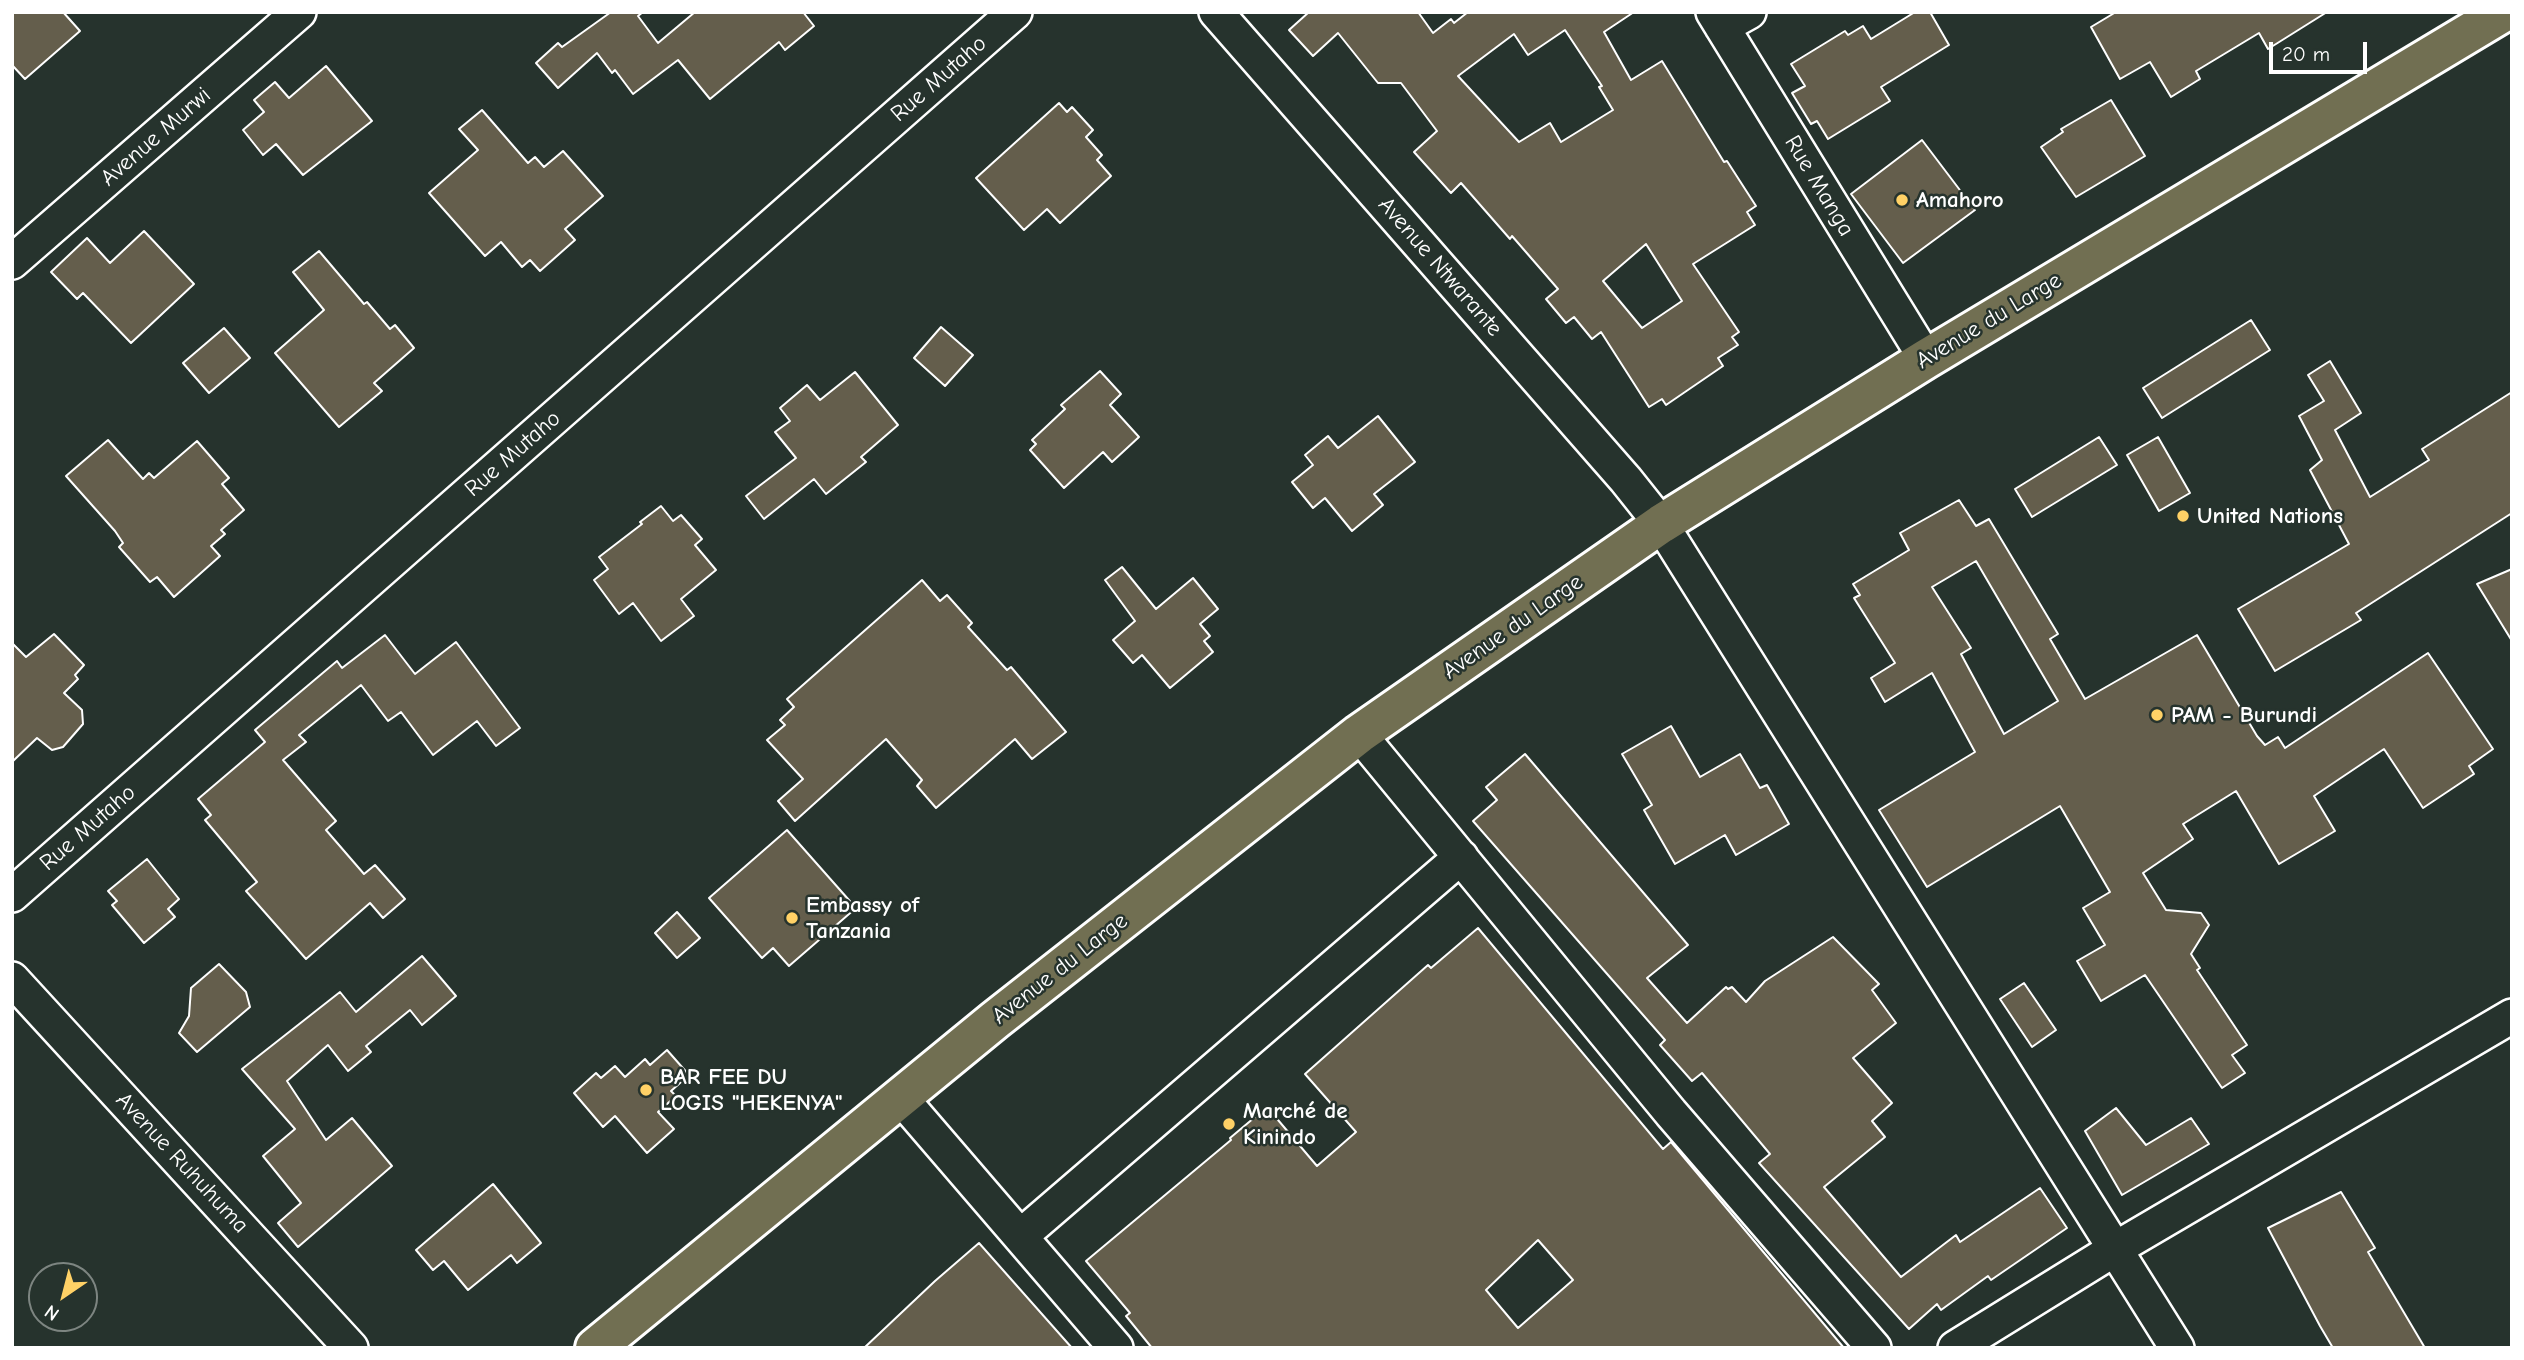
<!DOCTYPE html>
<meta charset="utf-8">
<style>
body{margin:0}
#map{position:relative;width:2524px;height:1360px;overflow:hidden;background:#26332d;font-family:"Comic Neue",sans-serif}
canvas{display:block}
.frame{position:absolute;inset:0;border:14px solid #fff;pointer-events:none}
.north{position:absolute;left:28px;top:1262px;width:70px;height:70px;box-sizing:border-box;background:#26332d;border:2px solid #7d8581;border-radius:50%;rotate:215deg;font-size:19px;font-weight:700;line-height:28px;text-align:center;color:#fff}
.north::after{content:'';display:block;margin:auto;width:24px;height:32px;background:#ffd166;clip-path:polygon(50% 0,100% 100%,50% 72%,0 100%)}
.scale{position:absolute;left:2269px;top:42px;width:98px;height:32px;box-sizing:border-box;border:4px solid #fff;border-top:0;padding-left:9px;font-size:21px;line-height:24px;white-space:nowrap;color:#fff;-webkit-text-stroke:5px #26332d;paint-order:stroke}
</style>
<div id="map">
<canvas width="2524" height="1360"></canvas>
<div class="frame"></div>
<div class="north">N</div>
<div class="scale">20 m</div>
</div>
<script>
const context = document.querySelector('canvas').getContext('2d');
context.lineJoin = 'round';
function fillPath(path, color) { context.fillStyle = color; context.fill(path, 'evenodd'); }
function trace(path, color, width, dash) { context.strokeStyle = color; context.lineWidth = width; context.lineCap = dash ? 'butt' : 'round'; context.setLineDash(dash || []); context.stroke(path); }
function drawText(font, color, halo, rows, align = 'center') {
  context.font = font + ' "Comic Neue",sans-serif'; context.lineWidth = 5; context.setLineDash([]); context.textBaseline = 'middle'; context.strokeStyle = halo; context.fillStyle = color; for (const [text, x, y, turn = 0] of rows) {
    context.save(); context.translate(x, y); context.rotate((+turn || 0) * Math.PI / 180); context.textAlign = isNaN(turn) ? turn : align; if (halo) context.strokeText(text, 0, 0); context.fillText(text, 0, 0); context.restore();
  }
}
const building = new Path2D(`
 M12 12H63L80 31 25 79 12 65Z
 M611 12H643L638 16 658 43 695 12H803L814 26 785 50 779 42 710 99 678 60 633 94 615 70 612 73 597 53 558 88 536 63 558 43 562 47Z
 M1309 12H1418L1433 33 1451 19 1454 23 1468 12H1634L1604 32 1631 80 1662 61 1724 162 1727 161 1756 206 1747 212 1755 225 1693 264 1739 332 1732 337 1738 345 1718 358 1723 366 1666 405 1662 399 1649 407 1601 332 1592 339 1574 317 1566 323 1546 299 1558 289 1512 236 1510 239 1461 183 1451 193 1414 152 1437 131 1401 83H1378L1338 33 1313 56 1289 30ZM1565 30 1602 86 1599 87 1613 110 1561 142 1550 123 1519 142 1458 76 1514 34 1528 55ZM1646 244 1682 301 1642 328 1603 281Z
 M1915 12H1930L1949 45 1881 87 1890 101 1828 139 1817 121 1811 124 1792 93 1805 86 1791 64 1845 31 1848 35 1863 26 1871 39Z
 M2116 12H2327L2268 49 2259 33 2196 71 2200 79 2171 97 2150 62 2120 79 2091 27Z
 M326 66 372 121 303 175 276 144 263 155 243 130 264 112 254 100 275 82 289 98Z
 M2111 100 2145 156 2076 197 2041 147 2063 132 2061 129Z
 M1059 103 1067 112 1072 107 1093 130 1086 137 1102 155 1097 160 1111 176 1060 223 1047 209 1024 230 976 178Z
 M482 110 528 163 535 157 544 167 563 151 603 196 565 229 575 240 540 271 530 260 522 267 501 242 485 256 429 193 478 150 459 129Z
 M1922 140 1975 210 1903 263 1851 194Z
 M144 231 194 284 131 343 83 293 77 299 51 272 87 238 110 263Z
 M319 251 364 304 367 302 390 329 395 325 414 348 374 383 382 391 339 427 275 353 324 310 293 272Z
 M2251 320 2270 350 2162 418 2143 388Z
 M941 327 973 355 945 386 914 358Z
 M224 328 250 358 209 393 183 363Z
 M2330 361 2361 413 2335 430 2370 497 2429 460 2422 449 2512 392V513L2356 613 2361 620 2275 671 2238 609 2349 544 2310 470 2322 460 2299 416 2324 401 2308 375Z
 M1100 371 1121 394 1110 405 1139 437 1112 462 1103 452 1064 488 1030 450 1036 444 1032 440 1065 409 1061 405Z
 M855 372 898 425 861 457 866 462 826 494 814 479 764 519 746 496 796 458 775 432 790 421 780 408 807 385 820 400Z
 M1378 416 1415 462 1374 494 1383 505 1352 531 1325 498 1313 508 1292 482 1313 465 1305 455 1328 436 1338 448Z
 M2099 437 2117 465 2032 517 2015 489Z
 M2158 437 2190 493 2159 511 2127 455Z
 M108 440 143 479 149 473 154 478 197 441 229 478 222 484 244 510 221 530 225 534 211 546 220 556 174 597 157 577 150 582 119 547 123 543 115 531 66 476Z
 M1959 500 1976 526 1989 519 2058 634 2050 639 2085 699 2197 635 2257 736 2265 745 2278 737 2285 748 2428 653 2493 749 2469 766 2474 774 2423 808 2384 749 2314 796 2335 831 2279 864 2236 791 2183 824 2193 839 2143 873 2166 910 2201 913 2209 925 2191 954 2200 968 2197 970 2247 1045 2232 1055 2245 1073 2222 1088 2145 975 2101 1001 2077 961 2105 945 2083 908 2110 892 2060 806 1927 887 1879 810 1975 752 1932 673 1885 702 1871 678 1895 663 1854 598 1860 595 1853 584 1909 550 1900 533ZM1976 561 2058 701 2004 734 1961 654 1971 648 1932 587Z
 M661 506 673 521 681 515 702 539 695 545 716 570 681 599 694 616 661 641 633 603 619 614 594 580 608 569 599 557 642 524 640 522Z
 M1122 567 1156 609 1193 578 1218 609 1200 624 1210 636 1204 641 1213 652 1170 688 1142 655 1133 663 1113 640 1135 621 1105 580Z
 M2512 569V641L2477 584Z
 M922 580 940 601 947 595 972 623 968 627 1007 670 1011 667 1066 732 1032 759 1015 739 936 808 917 786 922 780 886 739 795 821 778 801 803 779 767 740 785 725 780 720 794 707 787 699Z
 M54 634 84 665 75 675 78 679 64 693 82 710 83 724 63 747 52 750 37 738 12 762V643L26 657Z
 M385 635 415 674 456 642 520 728 496 746 477 721 433 755 401 712 388 721 361 685 299 735 306 742 283 760 336 821 326 830 364 874 375 865 405 899 383 918 370 903 306 959 246 891 257 882 205 820 211 815 198 799 265 742 255 730 337 661 342 668Z
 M1671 726 1700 777 1740 754 1760 788 1767 785 1789 824 1736 855 1725 835 1675 864 1644 810 1652 805 1622 754Z
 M1525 754 1688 945 1647 978 1687 1023 1726 987 1728 989 1732 987 1746 1002 1765 981 1833 937 1879 984 1872 990 1896 1023 1853 1058 1892 1103 1872 1121 1885 1137 1824 1187 1901 1277 1956 1235 1960 1242 2040 1188 2067 1228 1991 1280 1988 1276 1941 1310 1937 1304 1909 1329 1759 1163 1770 1154 1702 1073 1692 1081 1660 1045 1665 1040 1473 821 1497 800 1486 787Z
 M787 830 856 908 789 966 773 948 762 958 709 898Z
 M147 859 179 899 168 909 175 917 144 943 112 905 117 901 108 891Z
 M677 912 700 938 677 958 655 933Z
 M1478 928 1663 1149 1671 1142 1844 1348H1152L1126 1316 1130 1313 1086 1261 1231 1140 1230 1138 1267 1107 1317 1166 1356 1132 1305 1074 1428 965 1431 968ZM1538 1240 1573 1280 1518 1328 1486 1290Z
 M422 956 456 996 422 1025 410 1010 366 1046 371 1052 348 1071 328 1045 287 1081 326 1140 352 1118 392 1166 298 1247 278 1223 301 1203 263 1156 295 1129 242 1069 340 992 356 1012Z
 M219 964 246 992 250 1007 197 1052 179 1033 189 1016 191 988Z
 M2024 983 2056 1030 2032 1047 2000 999Z
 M667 1050 689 1075 671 1091 676 1096 658 1112 674 1129 647 1153 615 1116 603 1127 574 1093 596 1073 601 1078 615 1066 625 1077 645 1059 650 1065Z
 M2116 1108 2146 1145 2191 1118 2209 1144 2122 1195 2085 1131Z
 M493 1184 541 1243 517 1263 511 1255 468 1290 444 1261 433 1270 416 1250Z
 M2341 1192 2375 1248 2368 1252 2425 1348H2333L2320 1326 2268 1228Z
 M979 1243 1072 1348H864L935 1281Z`);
const minor = new Path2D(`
 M1216 12 1626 480 1661 524 2177 1348
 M1713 12 1926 359
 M1722 27 1749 12
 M12 262 299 12
 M1359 734 1671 1113 1874 1348
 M12 895 1015 12
 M12 979 351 1348
 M901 1098 1116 1348
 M1022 1235 1461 857
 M1955 1348 2115 1249 2512 1016`);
const major = new Path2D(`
 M595 1348 995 1020 1359 734 1661 524 1926 359 2504 12`);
const markers = [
 [1902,200,7,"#ffd166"],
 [2183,516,7,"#ffd166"],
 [2157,715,7,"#ffd166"],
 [792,918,7,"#ffd166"],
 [646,1090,7,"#ffd166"],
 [1229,1124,7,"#ffd166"]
];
const streetNames = [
 ["Rue Mutaho",939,79,-41],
 ["Avenue Murwi",156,137,-41],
 ["Rue Manga",1819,186,59],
 ["Avenue Ntwarante",1440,267,49],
 ["Avenue du Large",1989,321,-31],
 ["Rue Mutaho",513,454,-41],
 ["Avenue du Large",1513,627,-35],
 ["Rue Mutaho",88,828,-41],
 ["Avenue du Large",1060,969,-38],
 ["Avenue Ruhuhuma",182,1163,47]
];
const poiNames = [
 ["Amahoro",1916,200],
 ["United Nations",2197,516],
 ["PAM - Burundi",2171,715],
 ["Embassy of",806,905],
 ["Tanzania",806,931],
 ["BAR FEE DU",660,1077],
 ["LOGIS \"HEKENYA\"",660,1103],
 ["Marché de",1243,1111],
 ["Kinindo",1243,1137]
];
fillPath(building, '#645e4c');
trace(building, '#fff', 2);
trace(minor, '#fff', 38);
trace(major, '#fff', 44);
trace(minor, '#26332d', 33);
trace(major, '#716f52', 38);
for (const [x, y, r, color] of markers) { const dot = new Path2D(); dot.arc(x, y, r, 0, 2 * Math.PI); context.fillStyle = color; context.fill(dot); trace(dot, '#26332d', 2.5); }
drawText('23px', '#fff', '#26332d', streetNames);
drawText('bold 23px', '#fff', '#26332d', poiNames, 'left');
</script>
